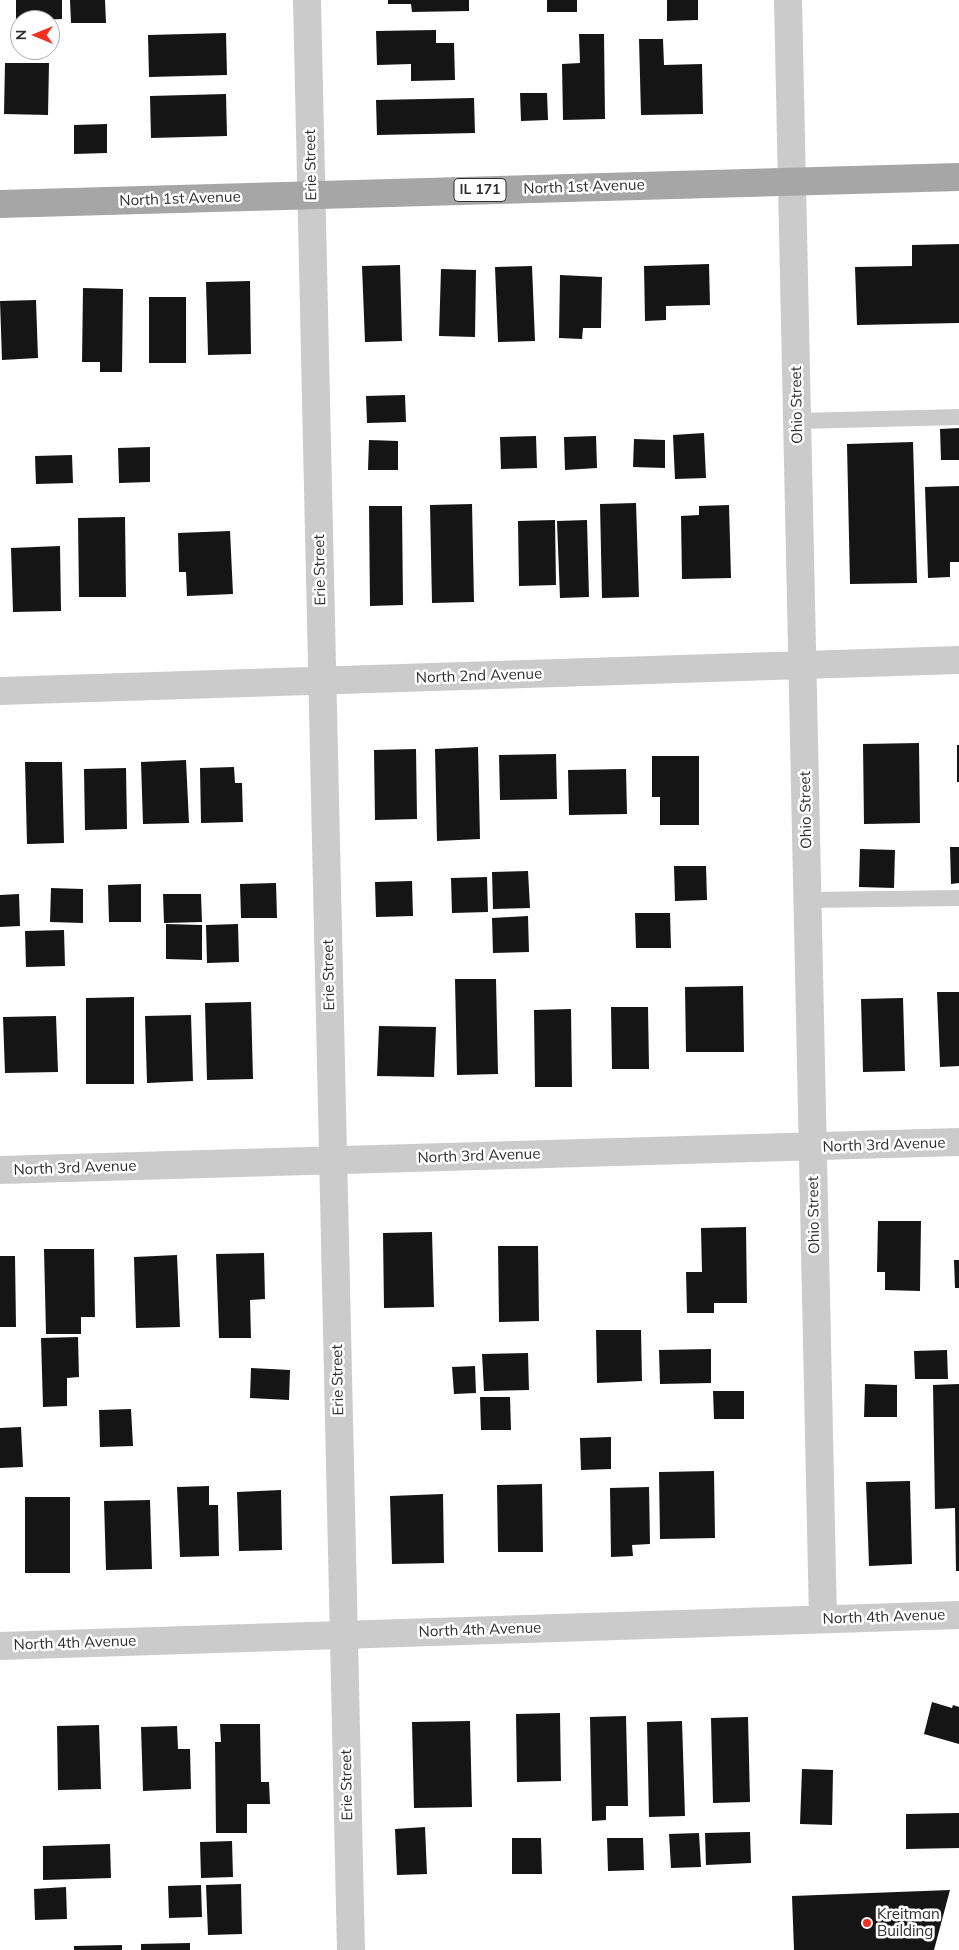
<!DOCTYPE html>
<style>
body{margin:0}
#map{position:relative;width:959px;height:1950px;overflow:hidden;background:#fff;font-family:Mulish,sans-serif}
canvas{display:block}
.north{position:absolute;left:10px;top:10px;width:50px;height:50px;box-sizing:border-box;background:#fff;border:1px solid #ababab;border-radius:50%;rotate:270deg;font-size:14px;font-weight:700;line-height:20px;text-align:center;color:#2e2e2e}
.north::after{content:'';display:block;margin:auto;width:18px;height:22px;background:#f33021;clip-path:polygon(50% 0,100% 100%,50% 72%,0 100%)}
</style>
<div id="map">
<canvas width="959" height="1950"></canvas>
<div class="north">N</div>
</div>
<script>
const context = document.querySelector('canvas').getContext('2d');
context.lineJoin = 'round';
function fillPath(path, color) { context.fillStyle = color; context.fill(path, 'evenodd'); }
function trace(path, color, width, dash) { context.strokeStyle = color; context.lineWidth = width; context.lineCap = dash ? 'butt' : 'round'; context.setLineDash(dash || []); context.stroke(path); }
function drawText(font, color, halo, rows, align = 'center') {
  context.font = font + ' Mulish,sans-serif'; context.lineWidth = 5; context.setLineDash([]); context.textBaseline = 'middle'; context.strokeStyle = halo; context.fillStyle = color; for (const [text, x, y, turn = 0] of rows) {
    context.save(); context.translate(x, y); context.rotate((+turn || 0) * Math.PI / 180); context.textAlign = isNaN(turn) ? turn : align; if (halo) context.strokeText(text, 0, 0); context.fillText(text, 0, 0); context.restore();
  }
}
const building = new Path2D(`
 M16 0H62V19L16 21Z
 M70 0H105L106 23H71Z
 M388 0H469V11L412 12 411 4H388Z
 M547 0H577V12H547Z
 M667 0H698V20L667 21Z
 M436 30V43H454L455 80 411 81V64L377 65 376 31Z
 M226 33 227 75 149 77 148 35Z
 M579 34H604L605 119 563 120 562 64 580 63Z
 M639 39H663L664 65 702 64 703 114 641 115Z
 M5 63H49L48 115 4 114Z
 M520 93H547L548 120 521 121Z
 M226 94 227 136 151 138 150 96Z
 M474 98 475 133 377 135 376 100Z
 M107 124V153L74 154V125Z
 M959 244V323L857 325 855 267 912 266V245Z
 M709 264 710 305 666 306V320L645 321 644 266Z
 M400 265 402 341 365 342 362 266Z
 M532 266 535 341 498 342 495 267Z
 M441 269 476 270 475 337 439 336Z
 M560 275 602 277 601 328H583L582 339 559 338Z
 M250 281 251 354 208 355 206 282Z
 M83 288 123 289 122 372H100V362H82Z
 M149 297H186V363H149Z
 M36 300 38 358 2 360 0 301Z
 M405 395 406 422 367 423 366 396Z
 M959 428V460H941L940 429Z
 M704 433 706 478 675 479 673 435Z
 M536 436 537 468 501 469 500 437Z
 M596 436 597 468 565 470 564 437Z
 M634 439 665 440V468L633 467Z
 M369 440 398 441V470H368Z
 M913 442 917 583 850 584 847 444Z
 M150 447V482L119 483 118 448Z
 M72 455 73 483 36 484 35 456Z
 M959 486V562H950V577L928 578 925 487Z
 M636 503 639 597 602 598 600 504Z
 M472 504 474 602 432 603 430 505Z
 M729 505 731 578 682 579 681 516 699 515V506Z
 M369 506H402L403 605 370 606Z
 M125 517 126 597H79L78 518Z
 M555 520 556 585 519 586 518 521Z
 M587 520 589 597 560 598 557 521Z
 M230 531 233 594 187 596 186 572H179L178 533Z
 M60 546 61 611 13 612 11 548Z
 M919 743 920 823 864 824 863 744Z
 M957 745H959V782H957Z
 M478 747 480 839 437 841 435 749Z
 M416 749 417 819 375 820 374 750Z
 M556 754 557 799 500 800 499 755Z
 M652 756H699V825H660V797H652Z
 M186 760 189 823 143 824 141 762Z
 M25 762H62L64 843 27 844Z
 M234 767 235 783H242L243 822 201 823 200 768Z
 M126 768 127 829 85 830 84 769Z
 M626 769 627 814 569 815 568 770Z
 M950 847H959V883L951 884Z
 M860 849 895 850 894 888 859 887Z
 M674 866H706L707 900 675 901Z
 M528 871 530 908 493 909 492 872Z
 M487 877 488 912 452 913 451 878Z
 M412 881 413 916 376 917 375 882Z
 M276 883 277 918H241L240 884Z
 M141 884V922H109L108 885Z
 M51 888 83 889V923L50 922Z
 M19 894 20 926 0 927V895Z
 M163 894H201L202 922 164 923Z
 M635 913H670L671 948H636Z
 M528 916 529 952 493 953 492 918Z
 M166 924 202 925V960L166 959Z
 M238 924 239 962 207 963 206 925Z
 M64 930 65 966 26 967 25 931Z
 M455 979H496L498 1074 457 1075Z
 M743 986 744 1052H686L685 987Z
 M937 992H959V1066L940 1067Z
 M134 997V1084H86V998Z
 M903 998 905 1071 863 1072 861 999Z
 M251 1002 253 1079 207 1080 205 1003Z
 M611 1007H648L649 1069H612Z
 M571 1009 572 1087H535L534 1010Z
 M191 1015 193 1081 147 1083 145 1016Z
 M56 1016 58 1072 5 1073 3 1017Z
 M379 1026 436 1027 434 1077 377 1076Z
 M878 1221H921L920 1291 885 1290V1272H877Z
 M746 1227 747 1303H714V1313H687L686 1272H702L701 1228Z
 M432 1232 434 1307 384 1308 383 1233Z
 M498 1246H538L539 1321 499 1322Z
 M44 1249H94L95 1317H81V1334H46Z
 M264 1253 265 1299 250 1300 251 1338H219L216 1254Z
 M177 1255 180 1327 136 1328 134 1257Z
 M0 1256H15L16 1327H0Z
 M954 1260H959V1288H955Z
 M596 1330H641L642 1381 597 1383Z
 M78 1337 79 1377 67 1378V1406L43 1407 41 1338Z
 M711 1349V1383L660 1384 659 1350Z
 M947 1350 948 1379H915L914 1351Z
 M528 1353 529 1390 484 1391 482 1354Z
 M475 1366 476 1393 454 1394 452 1367Z
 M251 1368 290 1370 289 1400 250 1398Z
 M865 1384 897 1385V1417H864Z
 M959 1384V1571H956L955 1508 935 1509 933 1385Z
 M713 1391H744V1419H714Z
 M480 1397H510L511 1430H481Z
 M131 1409 133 1446 100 1447 99 1410Z
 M21 1427 23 1467 0 1468V1428Z
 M611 1437V1469L581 1470 580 1438Z
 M714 1471 715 1538 660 1539 659 1472Z
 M910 1481 912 1564 869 1566 866 1482Z
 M542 1484 543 1552H498L497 1485Z
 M209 1486V1505H218L219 1556 180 1557 177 1487Z
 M649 1487 650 1544 632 1545 633 1556 611 1557 610 1488Z
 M281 1490 282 1550 239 1551 237 1492Z
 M443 1494 444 1563 392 1564 390 1496Z
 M25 1497H70V1573H25Z
 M150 1500 152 1569 106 1570 104 1501Z
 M932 1702 952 1708 953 1705 959 1707V1744L924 1734Z
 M560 1713 561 1781 517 1782 516 1714Z
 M626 1716 628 1806H606V1820L592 1821 590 1717Z
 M748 1717 750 1802 713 1803 711 1718Z
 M470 1721 472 1807 414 1808 412 1722Z
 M682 1721 685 1816 649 1817 647 1722Z
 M220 1724H260L261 1782H269L270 1804H247V1833H216L215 1742H221Z
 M99 1725 101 1789 58 1790 57 1726Z
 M177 1726 178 1749H190L191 1789 143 1791 141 1727Z
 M802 1769 833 1770 832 1825 800 1824Z
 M959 1813V1848L906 1849V1814Z
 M425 1827 427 1874 397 1875 395 1829Z
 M750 1832 751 1863 706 1865 705 1833Z
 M699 1833 701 1867 671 1868 669 1834Z
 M512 1838H541L542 1874H512Z
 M607 1838H643L644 1870 608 1871Z
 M232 1841 233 1877 201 1878 200 1842Z
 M110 1844 111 1878 43 1880V1846Z
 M241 1884 242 1934 208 1935 206 1885Z
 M201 1885 202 1917 169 1918 168 1886Z
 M66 1887 67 1919 35 1920 34 1889Z
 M950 1890 934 1950H794L792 1896Z
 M190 1943V1950H141V1944Z
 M122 1945V1950H74V1946Z`);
const lane = new Path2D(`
 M798 421 959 417
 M808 900 959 898`);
const street = new Path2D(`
 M307 0 351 1950
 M788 0 823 1619
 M0 691 959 660
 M0 1170 959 1142
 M0 1646 959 1615`);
const primary = new Path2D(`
 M0 204 959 177`);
const markers = [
 [867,1923,5,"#f33021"]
];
const shields = [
 [480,190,52]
];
const shieldNames = [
 ["IL 171",480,190]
];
const streetNames = [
 ["Erie Street",311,165,-91],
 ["North 1st Avenue",584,187,-2],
 ["North 1st Avenue",180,199,-2],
 ["Ohio Street",797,405,-91],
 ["Erie Street",320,570,-91],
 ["North 2nd Avenue",479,676,-2],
 ["Ohio Street",806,810,-91],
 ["Erie Street",329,975,-91],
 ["North 3rd Avenue",884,1145,-2],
 ["North 3rd Avenue",479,1156,-2],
 ["North 3rd Avenue",75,1168,-2],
 ["Ohio Street",814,1215,-91],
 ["Erie Street",338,1380,-91],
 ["North 4th Avenue",884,1617,-2],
 ["North 4th Avenue",480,1630,-2],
 ["North 4th Avenue",75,1643,-2],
 ["Erie Street",347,1785,-91]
];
const poiNames = [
 ["Kreitman",877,1914],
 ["Building",877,1931]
];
fillPath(building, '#151515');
trace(lane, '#cbcbcb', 16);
trace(street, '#cbcbcb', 28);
trace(primary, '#a6a6a6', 28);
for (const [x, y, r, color] of markers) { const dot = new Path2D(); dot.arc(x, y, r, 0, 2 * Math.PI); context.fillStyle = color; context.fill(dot); trace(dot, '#fff', 2); }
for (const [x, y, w] of shields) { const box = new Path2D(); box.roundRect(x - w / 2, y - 11.5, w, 23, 4); context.fillStyle = '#fff'; context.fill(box); trace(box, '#2e2e2e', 1); }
drawText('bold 14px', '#2e2e2e', null, shieldNames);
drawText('15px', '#2e2e2e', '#fff', streetNames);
drawText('15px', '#2e2e2e', '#fff', poiNames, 'left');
</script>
